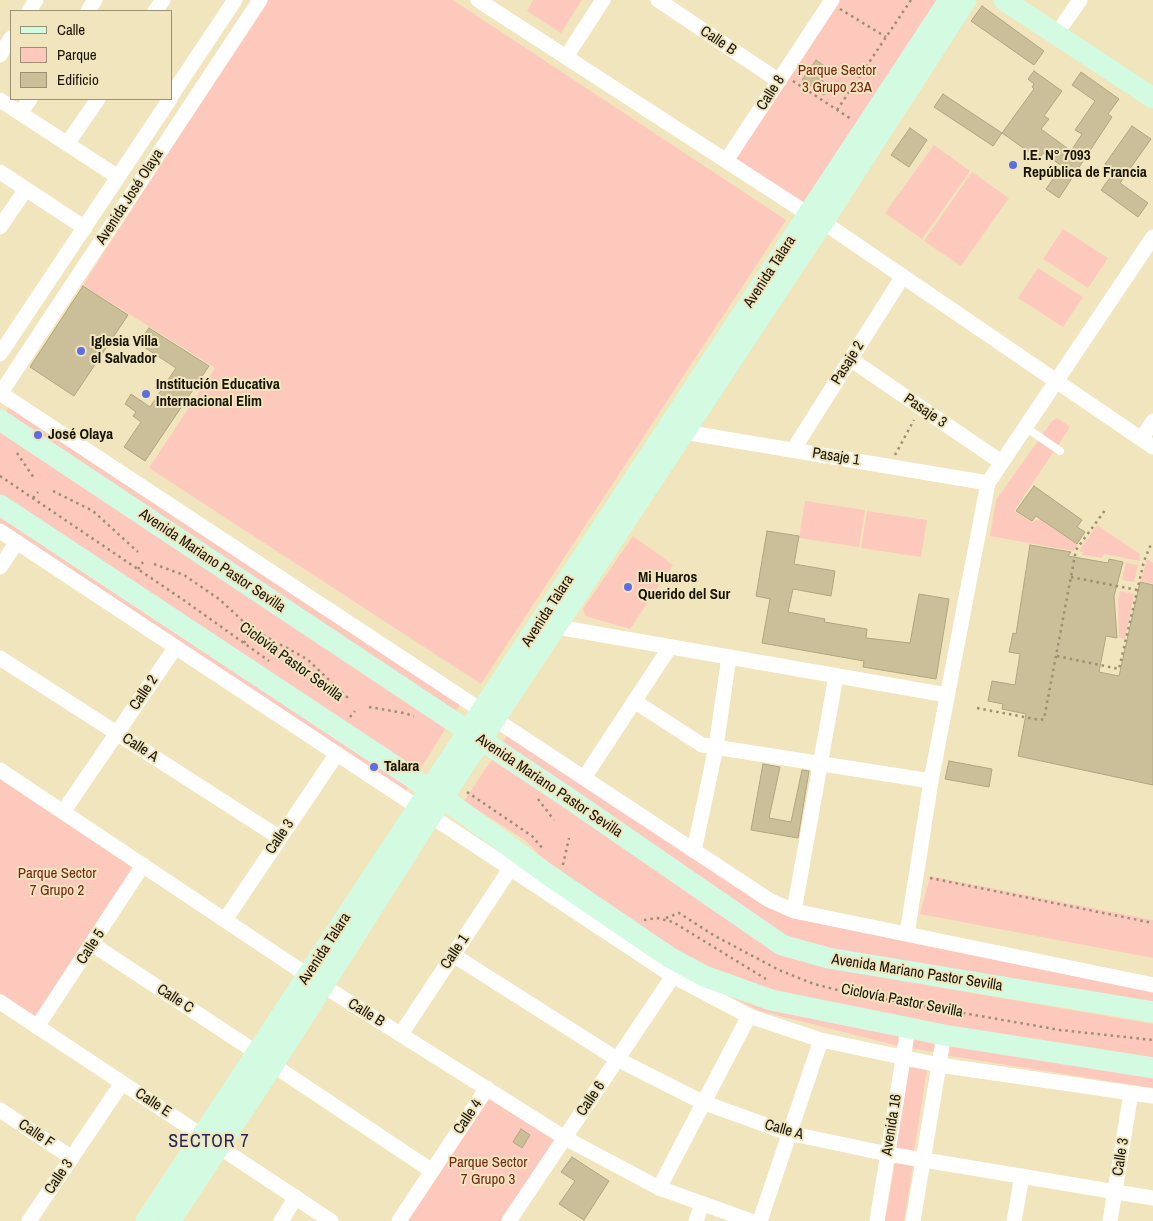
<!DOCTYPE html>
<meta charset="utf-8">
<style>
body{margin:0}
#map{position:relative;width:1153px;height:1221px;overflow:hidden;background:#f1e5bd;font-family:"Archivo Narrow",sans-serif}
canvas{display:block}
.legend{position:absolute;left:10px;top:10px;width:162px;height:90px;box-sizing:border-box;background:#f1e5bd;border:1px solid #9a9173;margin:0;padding:6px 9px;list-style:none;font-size:15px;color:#171305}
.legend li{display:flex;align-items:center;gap:10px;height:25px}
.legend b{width:25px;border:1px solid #9a9173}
</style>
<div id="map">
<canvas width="1153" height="1221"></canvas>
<ul class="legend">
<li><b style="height:6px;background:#d3fbe2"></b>Calle</li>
<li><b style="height:14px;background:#fdc9bc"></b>Parque</li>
<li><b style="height:14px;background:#cabf98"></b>Edificio</li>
</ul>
</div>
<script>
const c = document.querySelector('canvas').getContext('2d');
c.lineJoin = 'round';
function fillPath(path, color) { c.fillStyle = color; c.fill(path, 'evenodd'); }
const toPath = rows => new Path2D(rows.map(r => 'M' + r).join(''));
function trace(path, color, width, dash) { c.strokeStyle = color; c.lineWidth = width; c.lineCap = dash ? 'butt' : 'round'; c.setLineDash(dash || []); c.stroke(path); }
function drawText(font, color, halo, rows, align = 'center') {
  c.font = font + ' "Archivo Narrow",sans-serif'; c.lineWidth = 4; c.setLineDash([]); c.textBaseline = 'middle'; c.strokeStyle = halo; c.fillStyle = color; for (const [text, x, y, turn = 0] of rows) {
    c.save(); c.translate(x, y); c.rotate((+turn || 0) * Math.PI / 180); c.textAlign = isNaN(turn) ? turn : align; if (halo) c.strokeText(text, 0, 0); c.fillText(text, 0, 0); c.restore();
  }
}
const green = toPath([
 [267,0,453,0,786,220,481,684,149,468,215,368,83,285],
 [533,0,582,0,561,33,527,11],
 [840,0,940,0,805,205,735,159],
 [934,145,970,171,922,239,885,213],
 [972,172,1009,198,961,266,924,241],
 [1063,229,1108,258,1088,288,1043,259],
 [1038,268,1083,297,1063,327,1018,298],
 [10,405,461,703,454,715,3,417],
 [1057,418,1070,427,1014,511,1032,522,1040,519,1077,545,1074,551,990,536,996,500,1052,421],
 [0,431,446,728,419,771,0,496],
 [805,501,865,510,859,547,799,538],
 [867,511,927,520,921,557,861,548],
 [0,512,410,784,404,794,0,525],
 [1097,525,1140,554,1139,561,1104,554,1102,558,1082,555,1083,552,1079,552,1081,548],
 [633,536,673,565,630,629,585,616,583,609],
 [1147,559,1153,563,1153,584,1141,581],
 [1126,563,1138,565,1134,582,1122,580],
 [1120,591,1134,594,1125,639,1119,638,1118,600],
 [508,734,755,898,1153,992,1153,1009,894,965,786,936,501,745],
 [493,758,816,962,937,987,1153,1024,1153,1061,906,1019,739,982,687,957,555,872,526,841,464,801],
 [0,778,136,867,36,1017,0,993],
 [930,876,1153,920,1153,958,920,914],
 [680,972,903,1033,899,1046,760,1011],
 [913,1036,936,1040,934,1052,910,1048],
 [946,1041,1153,1074,1153,1088,944,1055],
 [909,1067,927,1070,914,1152,895,1149],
 [488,1098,558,1141,513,1221,404,1221],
 [895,1163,913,1166,904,1221,885,1221]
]);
const building = toPath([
 [982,6,1044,51,1034,65,971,21,982,6],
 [816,60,830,70,822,81,830,86,824,95,802,80,816,60],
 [1034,71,1062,91,1044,116,1049,119,1041,129,1071,151,1082,134,1075,130,1095,101,1072,85,1081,72,1119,99,1108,114,1112,117,1059,198,1046,189,1062,166,1043,153,1039,159,1002,133,1034,89,1032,87,1034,84,1028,79,1034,71],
 [943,94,1002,133,993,146,934,107,943,94],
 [1132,126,1151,139,1120,183,1148,203,1138,217,1101,190,1115,171,1105,164,1132,126],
 [910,128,927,140,909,167,891,155,910,128],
 [83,286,128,315,74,396,30,367,83,286],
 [149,328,209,366,145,461,124,447,141,422,133,416,136,412,125,404,131,394,150,407,176,368,138,343,149,328],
 [1034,486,1082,520,1077,527,1085,532,1077,544,1036,516,1032,521,1016,511,1034,486],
 [767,531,799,536,794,564,835,571,831,596,793,589,788,612,825,619,824,622,867,629,866,638,910,643,919,594,949,599,936,679,863,667,864,661,762,643,770,599,756,596,767,531],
 [1030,545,1071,552,1068,556,1108,563,1109,559,1123,562,1114,596,1117,638,1106,636,1099,672,1119,676,1140,582,1153,585,1153,785,1018,756,1026,714,1002,709,1003,704,988,701,992,681,1015,685,1020,654,1009,652,1013,633,1016,634,1030,545],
 [949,761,992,769,989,787,945,779,949,761],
 [763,764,780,767,769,818,791,822,802,770,809,771,798,838,751,830,763,764],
 [521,1129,530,1135,522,1148,513,1142,521,1129],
 [572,1157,609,1181,584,1220,559,1204,575,1181,561,1172,572,1157]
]);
const path = toPath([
 [840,9,886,37],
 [793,81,851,119],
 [837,110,911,0],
 [17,453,34,478],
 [895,455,914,420],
 [0,476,185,601,269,661],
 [53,491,93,511,138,552],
 [33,498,38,492],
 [154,564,184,575,219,599,244,622],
 [138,569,143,562],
 [1071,577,1137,590],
 [263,635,307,659,348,698],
 [244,643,248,636],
 [1057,656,1119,669,1144,561,1152,542],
 [369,707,404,713,414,716],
 [977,708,1040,720,1044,719,1076,550,1106,509],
 [350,717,355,711],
 [467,792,532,836,544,850],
 [538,799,554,820],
 [563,865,569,838],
 [930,878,1153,923],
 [666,918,679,913,715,936,779,970,814,984,849,993,1060,1030,1153,1040],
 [644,920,657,918,673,922,766,979]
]);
const lane = toPath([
 [1025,427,1060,451]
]);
const street = toPath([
 [478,0,808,214],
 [658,0,779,81],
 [29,11,36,0],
 [88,11,95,0],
 [155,11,163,0],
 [1064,23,1080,0],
 [0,55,11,38],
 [566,57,603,0],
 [171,96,235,0],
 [0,100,118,177],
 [20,113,30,99],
 [67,144,98,99],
 [726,161,832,0],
 [0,172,85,228],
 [823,222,1153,447],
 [0,227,26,189],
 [0,354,170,99],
 [850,359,1001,462],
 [0,393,769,900,794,911,1153,985],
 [0,394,260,0],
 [684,432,988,483],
 [1142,438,1153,421],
 [793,450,903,276],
 [0,531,673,976,749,1016,821,1040,939,1065,1153,1096],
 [0,567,17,542],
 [557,627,947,695],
 [0,658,280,838],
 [634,701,702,745,931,781],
 [0,770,322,985,565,1138,659,1188,751,1221],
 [584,778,670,647],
 [63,812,175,648],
 [694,851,716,747,729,657],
 [794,911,836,676],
 [225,920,336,755],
 [907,934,931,781,988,483,1153,237],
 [92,944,257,1053],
 [453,955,617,1059,702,1102,788,1133,888,1154,1153,1198],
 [0,1002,331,1221],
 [37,1027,143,865],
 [401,1034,510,869],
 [273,1065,432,1171],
 [0,1110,72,1158],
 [659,1188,749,1016],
 [29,1221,122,1083],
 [281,1221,296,1197],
 [399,1221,487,1088],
 [509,1221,673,976],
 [696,1221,702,1204],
 [760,1221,821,1040],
 [877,1221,908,1028],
 [913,1221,944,1035],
 [1014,1221,1022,1176],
 [1110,1221,1131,1093]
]);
const secondary = toPath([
 [1004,0,1153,98],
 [0,420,567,797,782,945,828,958,1153,1012],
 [0,505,443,798,547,874,669,957,704,976,771,1000,944,1035,1153,1068],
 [146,1221,949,0],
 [170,1221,273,1065,423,828,823,222,966,0]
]);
const markers = [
 [1013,165,5,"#5d6de4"],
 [81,351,5,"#5d6de4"],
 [146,394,5,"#5d6de4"],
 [38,435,5,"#5d6de4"],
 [628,587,5,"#5d6de4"],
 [374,767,5,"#5d6de4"]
];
const streetNames = [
 ["Calle B",718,41,34],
 ["Calle 8",771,93,-57],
 ["Avenida José Olaya",130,197,-57],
 ["Avenida Talara",770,272,-57],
 ["Pasaje 2",848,363,-58],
 ["Pasaje 3",925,411,34],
 ["Pasaje 1",836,457,9],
 ["Avenida Mariano Pastor Sevilla",212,561,34],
 ["Avenida Talara",548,611,-57],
 ["Ciclovía Pastor Sevilla",291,662,36],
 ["Calle 2",144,693,-56],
 ["Calle A",140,748,33],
 ["Avenida Mariano Pastor Sevilla",549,786,34],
 ["Calle 3",280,837,-56],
 ["Calle 5",91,947,-57],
 ["Avenida Talara",325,949,-57],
 ["Calle 1",455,952,-56],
 ["Avenida Mariano Pastor Sevilla",917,973,9],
 ["Calle C",175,999,33],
 ["Ciclovía Pastor Sevilla",902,1001,11],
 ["Calle B",366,1013,32],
 ["Calle 6",591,1099,-56],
 ["Calle E",153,1103,33],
 ["Calle 4",468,1117,-56],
 ["Avenida 16",892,1125,-81],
 ["Calle A",784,1130,16],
 ["Calle F",36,1134,34],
 ["Calle 3",1121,1157,-81],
 ["Calle 3",59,1177,-56]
];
const parkNames = [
 ["Parque Sector",837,71],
 ["3 Grupo 23A",837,88],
 ["Parque Sector",57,874],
 ["7 Grupo 2",57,891],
 ["Parque Sector",488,1163],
 ["7 Grupo 3",488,1180]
];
const poiNames = [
 ["I.E. N° 7093",1023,156],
 ["República de Francia",1023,173],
 ["Iglesia Villa",91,342],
 ["el Salvador",91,359],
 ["Institución Educativa",156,385],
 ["Internacional Elim",156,402],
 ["José Olaya",48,435],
 ["Mi Huaros",638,578],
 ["Querido del Sur",638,595],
 ["Talara",384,767]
];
const quarterNames = [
 ["SECTOR 7",209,1142]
];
fillPath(green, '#fdc9bc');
fillPath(building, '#cabf98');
trace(building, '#b1a57f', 1);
trace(path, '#999173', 2.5, [2.5, 4]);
trace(lane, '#fff', 8);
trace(street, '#fff', 15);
trace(secondary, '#d3fbe2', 21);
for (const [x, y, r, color] of markers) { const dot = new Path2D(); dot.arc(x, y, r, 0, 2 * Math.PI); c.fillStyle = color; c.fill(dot); trace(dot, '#f1e5bd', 2); }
drawText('15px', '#171305', '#f1e5bd', streetNames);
drawText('15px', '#772514', '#f1e5bd', parkNames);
drawText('bold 15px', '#171305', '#f1e5bd', poiNames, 'left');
c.letterSpacing = '1px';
drawText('18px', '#1c225a', '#f1e5bd', quarterNames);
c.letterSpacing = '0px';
</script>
